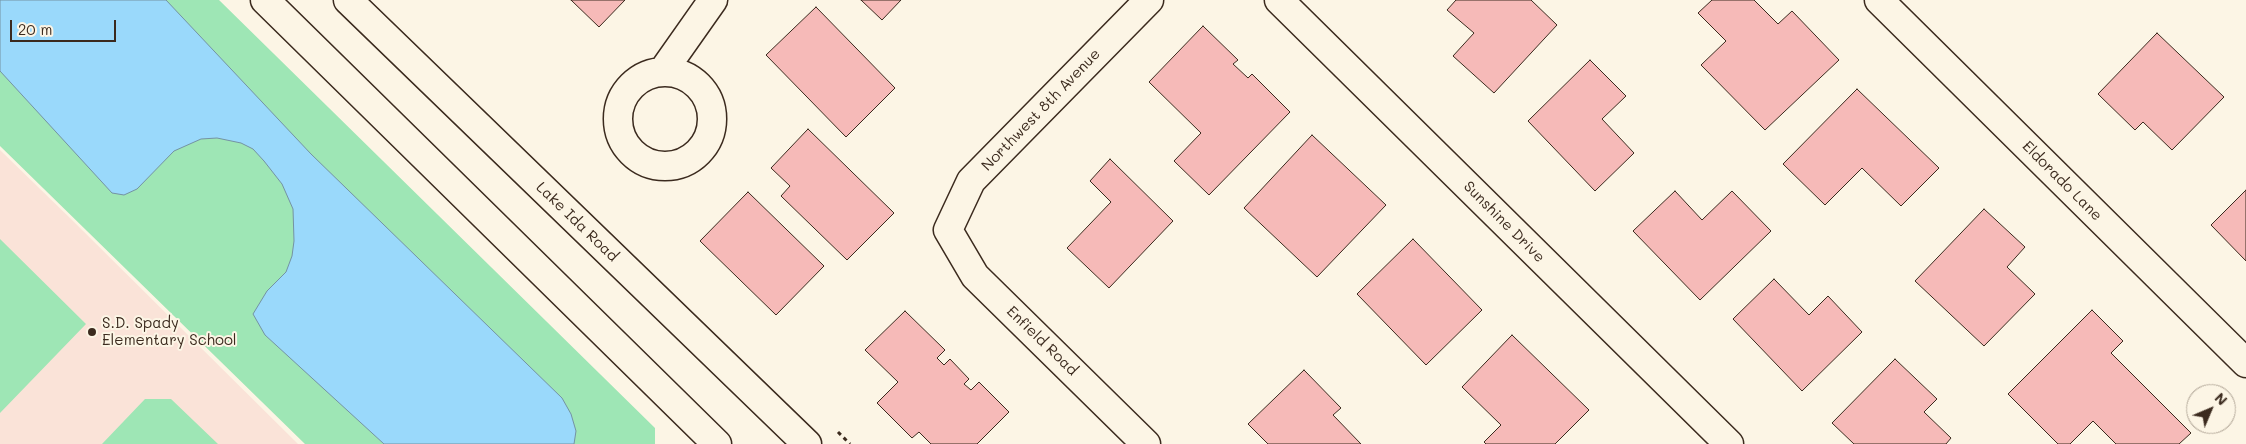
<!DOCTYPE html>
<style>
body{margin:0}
#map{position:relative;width:2246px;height:444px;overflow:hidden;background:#fcf5e5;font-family:Mali,sans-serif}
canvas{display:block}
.north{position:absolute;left:2186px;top:384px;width:50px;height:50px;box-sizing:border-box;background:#fcf5e5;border:1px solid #afa495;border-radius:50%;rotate:45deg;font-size:14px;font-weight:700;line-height:20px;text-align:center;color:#3b2a1e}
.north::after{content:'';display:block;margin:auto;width:18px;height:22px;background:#3b2a1e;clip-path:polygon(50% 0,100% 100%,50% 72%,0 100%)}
.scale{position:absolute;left:10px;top:20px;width:106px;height:22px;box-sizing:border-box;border:2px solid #3b2a1e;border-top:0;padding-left:6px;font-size:15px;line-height:18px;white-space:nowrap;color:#3b2a1e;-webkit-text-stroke:4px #fcf5e5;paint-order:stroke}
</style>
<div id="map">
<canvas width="2246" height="444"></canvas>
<div class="north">N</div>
<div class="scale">20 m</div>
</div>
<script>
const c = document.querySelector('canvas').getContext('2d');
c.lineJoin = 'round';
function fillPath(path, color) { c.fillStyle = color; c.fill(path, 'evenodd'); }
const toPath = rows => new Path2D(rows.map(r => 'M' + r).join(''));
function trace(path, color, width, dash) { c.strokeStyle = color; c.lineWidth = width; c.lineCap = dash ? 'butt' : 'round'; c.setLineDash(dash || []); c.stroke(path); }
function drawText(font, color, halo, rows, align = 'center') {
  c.font = font + ' Mali,sans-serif'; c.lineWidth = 4; c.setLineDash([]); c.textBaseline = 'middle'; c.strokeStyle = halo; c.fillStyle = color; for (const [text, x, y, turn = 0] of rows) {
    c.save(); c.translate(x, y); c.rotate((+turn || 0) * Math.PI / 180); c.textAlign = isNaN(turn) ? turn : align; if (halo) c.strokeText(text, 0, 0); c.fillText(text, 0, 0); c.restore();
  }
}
const built = toPath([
 [0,150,72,220,298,444,0,444]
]);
const green = toPath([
 [0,0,219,0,655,428,655,444,305,444,0,146],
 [0,239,86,324,0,413],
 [145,399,171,399,218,444,102,444]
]);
const water = toPath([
 [0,0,166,0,311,154,562,398,571,414,576,431,574,444,384,444,265,335,253,314,267,291,286,272,292,256,294,241,293,209,282,184,264,161,253,149,241,143,217,138,201,139,174,151,137,189,124,195,112,193,0,71,0,0]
]);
const building = toPath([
 [571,0,625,0,599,27,571,0],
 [861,0,901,0,882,20,861,0],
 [1456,0,1531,0,1557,25,1494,93,1453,56,1474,33,1447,10,1456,0],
 [1712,0,1754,0,1778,24,1792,11,1839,60,1765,130,1701,65,1726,41,1698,13,1712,0],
 [816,7,895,88,846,137,766,55,816,7],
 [1203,26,1238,60,1233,64,1248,78,1252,74,1290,112,1209,195,1174,161,1201,133,1149,82,1203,26],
 [2157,33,2224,97,2172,150,2143,122,2135,130,2098,94,2157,33],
 [1590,60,1626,96,1602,119,1634,153,1595,191,1528,121,1590,60],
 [1857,89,1939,168,1901,206,1862,168,1825,205,1783,164,1857,89],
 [808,129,894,213,847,260,781,196,790,186,771,168,808,129],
 [1312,135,1386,205,1317,277,1244,208,1312,135],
 [1110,159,1173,221,1109,288,1067,248,1111,202,1090,181,1110,159],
 [2246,190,2246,261,2211,225,2246,190],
 [1675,191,1702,220,1732,191,1771,231,1700,300,1633,231,1675,191],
 [748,192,824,266,776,315,700,241,748,192],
 [1984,209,2025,247,2007,267,2035,294,1984,346,1915,281,1984,209],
 [1413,239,1482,310,1426,365,1357,294,1413,239],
 [1774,279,1809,315,1828,296,1862,332,1802,391,1733,319,1774,279],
 [2092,310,2123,341,2111,353,2191,433,2179,444,2116,444,2093,421,2070,444,2058,444,2008,394,2092,310],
 [905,311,945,350,937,358,944,365,950,359,969,379,964,384,971,390,979,382,1009,412,977,444,931,444,919,432,912,438,877,403,898,382,865,350,905,311],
 [1512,335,1589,410,1555,444,1486,444,1484,442,1501,425,1462,387,1512,335],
 [1895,359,1937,399,1924,412,1951,438,1946,444,1854,444,1832,423,1895,359],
 [1304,370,1341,408,1333,415,1361,444,1268,444,1248,424,1304,370]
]);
const path = toPath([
 [838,432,850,444]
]);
const minor = toPath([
 [1279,0,1729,444],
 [1879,0,2246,363],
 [663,71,713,0],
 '618 119a47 47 0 1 1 94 0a47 47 0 1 1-94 0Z',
 [1146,444,975,276,948,230,971,181,1149,0]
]);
const tertiary = toPath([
 [265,0,717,444],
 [348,0,807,444]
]);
const markers = [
 [92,332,5,"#3b2a1e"]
];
const streetNames = [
 ["Northwest 8th Avenue",1041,110,-46],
 ["Eldorado Lane",2062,181,45],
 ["Lake Ida Road",577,222,44],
 ["Sunshine Drive",1504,222,45],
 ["Enfield Road",1042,341,44]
];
const poiNames = [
 ["S.D. Spady",102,323],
 ["Elementary School",102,340]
];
fillPath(built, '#fae3d8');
fillPath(green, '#9ee6b5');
fillPath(water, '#9ad9fb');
trace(water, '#7493a3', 1);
fillPath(building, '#f6bab8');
trace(building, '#3b2a1e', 1);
trace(minor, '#3b2a1e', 31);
trace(tertiary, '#3b2a1e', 31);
trace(path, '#3b2a1e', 3, [4, 4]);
trace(minor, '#fcf5e5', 28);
trace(tertiary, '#fcf5e5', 28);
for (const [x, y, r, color] of markers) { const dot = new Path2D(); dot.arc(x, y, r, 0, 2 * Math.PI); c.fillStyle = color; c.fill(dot); trace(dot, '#fcf5e5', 2); }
drawText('15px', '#3b2a1e', '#fcf5e5', streetNames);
drawText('15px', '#3b2a1e', '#fcf5e5', poiNames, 'left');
</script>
